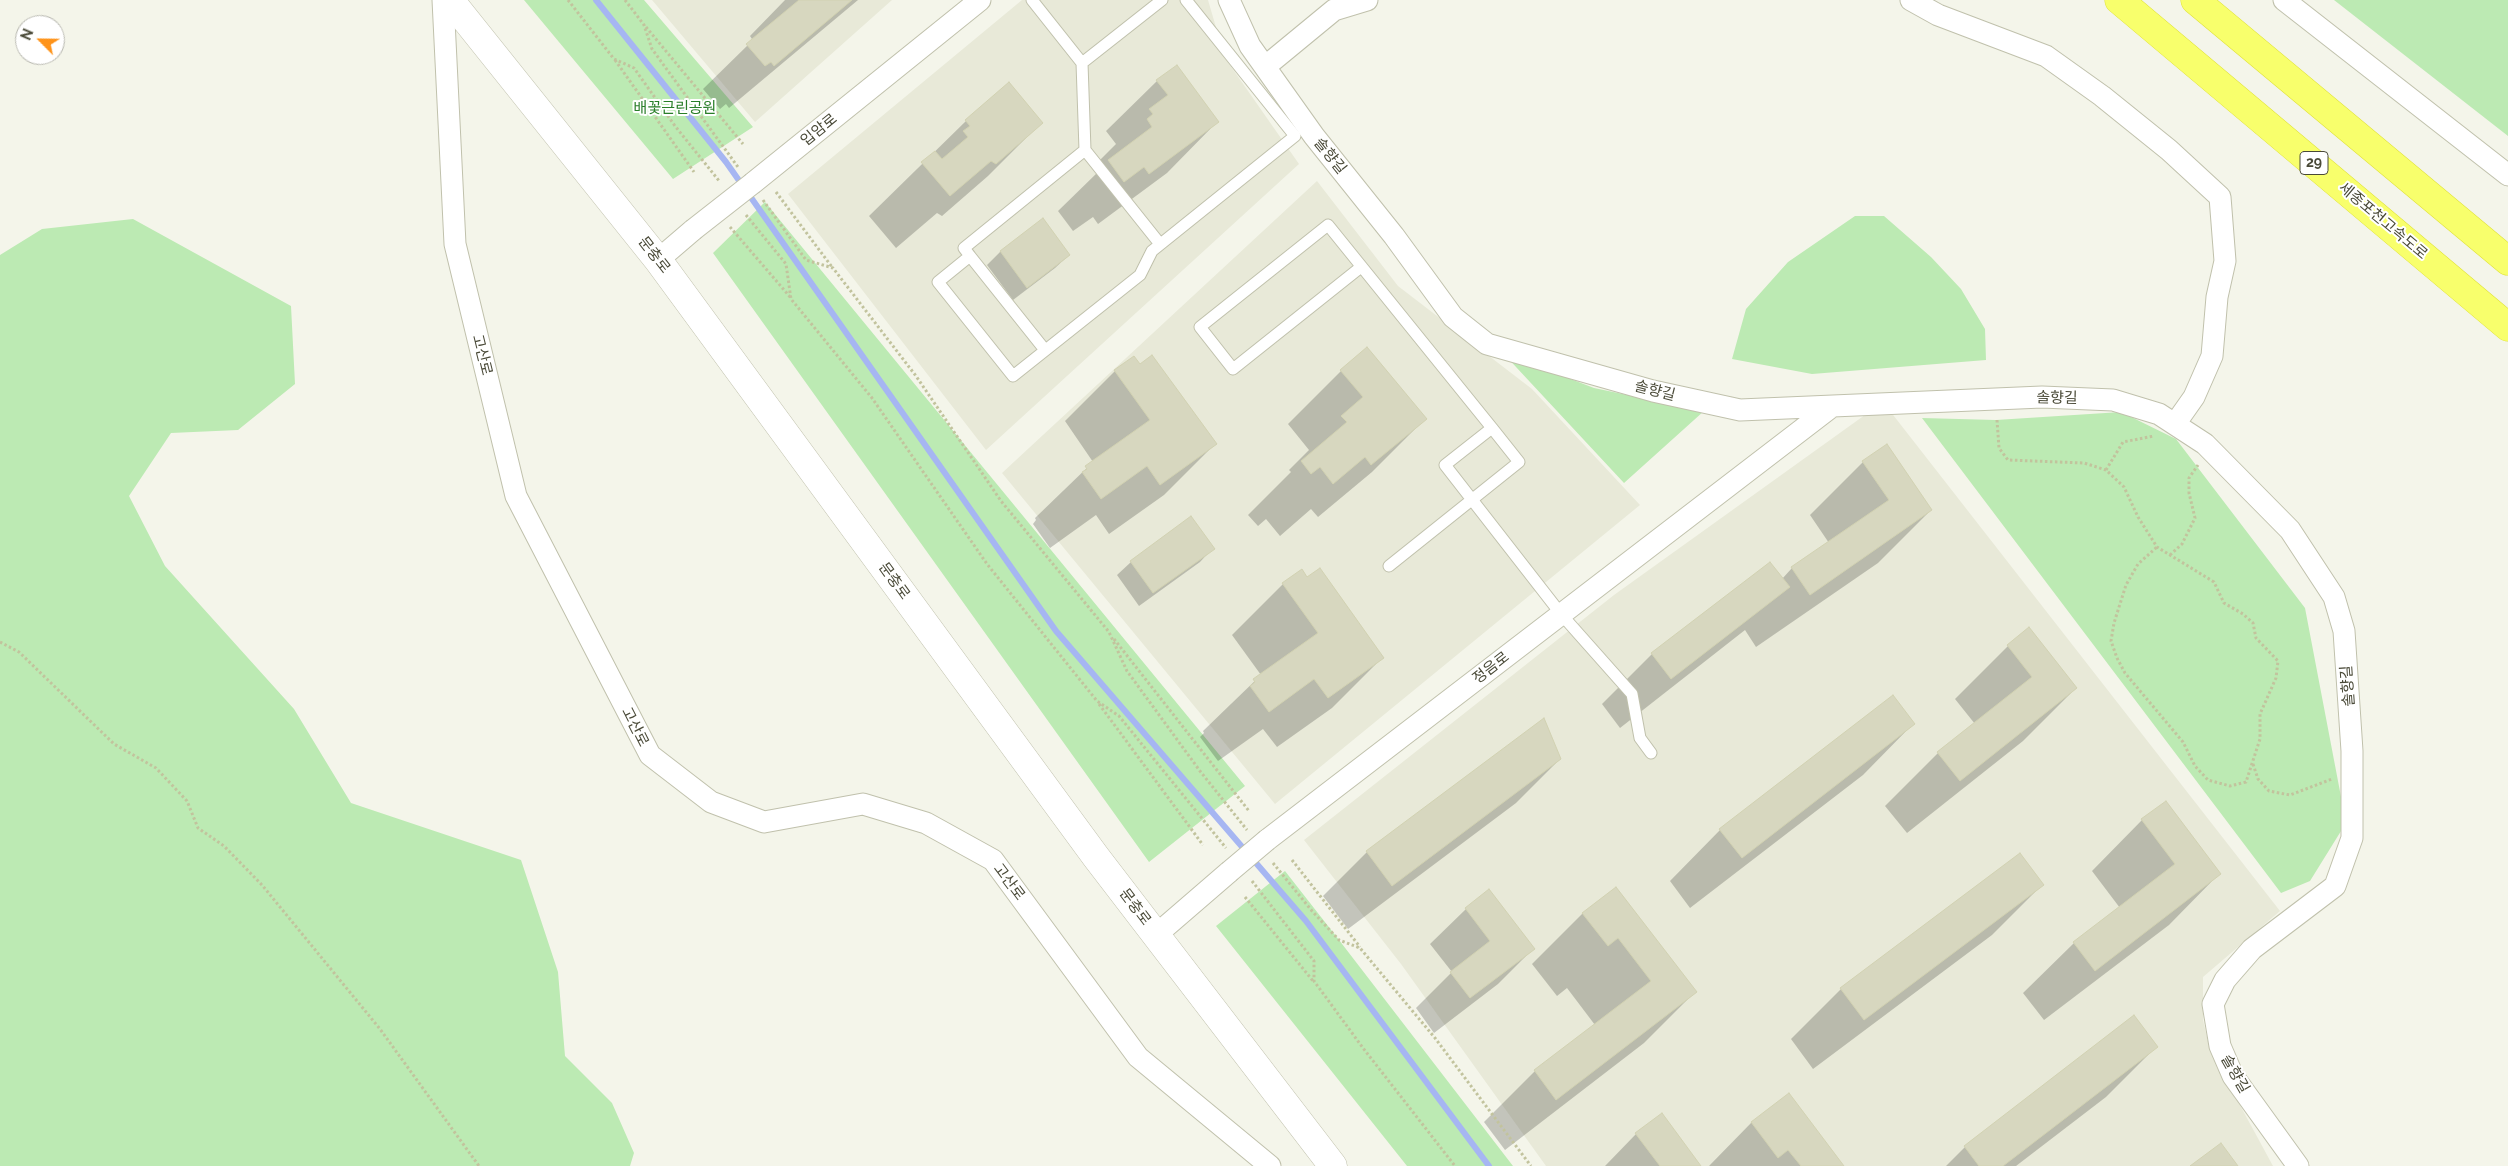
<!DOCTYPE html>
<meta charset="utf-8">
<style>
body{margin:0}
#map{position:relative;width:2508px;height:1166px;overflow:hidden;background:#f4f5ea;font-family:Raleway,sans-serif}
canvas{display:block}
.north{position:absolute;left:15px;top:15px;width:50px;height:50px;box-sizing:border-box;background:#fff;border:1px solid #b7b7af;border-radius:50%;rotate:293deg;font-size:14px;font-weight:700;line-height:20px;text-align:center;color:#4a4a38}
.north::after{content:'';display:block;margin:auto;width:18px;height:22px;background:#fe9319;clip-path:polygon(50% 0,100% 100%,50% 72%,0 100%)}
</style>
<div id="map">
<canvas width="2508" height="1166"></canvas>
<div class="north">N</div>
</div>
<script>
const c = document.querySelector('canvas').getContext('2d');
c.lineJoin = 'round';
function fillPath(path, color) { c.fillStyle = color; c.fill(path, 'evenodd'); }
const toPath = rows => new Path2D(rows.map(r => 'M' + r).join(''));
function trace(path, color, width, dash) { c.strokeStyle = color; c.lineWidth = width; c.lineCap = dash ? 'butt' : 'round'; c.setLineDash(dash || []); c.stroke(path); }
function drawText(font, color, halo, rows, align = 'center') {
  c.font = font + ' Raleway,"Noto Sans KR",sans-serif'; c.lineWidth = 4; c.setLineDash([]); c.textBaseline = 'middle'; c.strokeStyle = halo; c.fillStyle = color; for (const [text, x, y, turn = 0] of rows) {
    c.save(); c.translate(x, y); c.rotate((+turn || 0) * Math.PI / 180); c.textAlign = isNaN(turn) ? turn : align; if (halo) c.strokeText(text, 0, 0); c.fillText(text, 0, 0); c.restore();
  }
}
const residential = toPath([
 [652,0,892,0,755,122],
 [1022,0,1208,0,1225,58,1299,164,986,450,788,194],
 [1317,181,1398,286,1532,389,1640,505,1275,804,1002,473],
 [1883,402,2280,911,2203,977,2203,1020,2210,1050,2273,1166,1546,1166,1401,964,1304,840,1614,595]
]);
const green = toPath([
 [524,0,644,0,753,127,673,179],
 [2335,0,2508,0,2508,136,2334,0],
 [765,202,1245,786,1149,862,713,253],
 [1855,216,1884,216,1931,257,1961,289,1985,329,1986,360,1812,374,1732,359,1746,309,1788,262],
 [133,219,291,306,295,384,238,430,171,433,129,496,165,566,294,709,351,803,521,860,558,972,565,1056,612,1103,634,1153,630,1166,0,1166,0,255,42,229],
 [1503,353,1594,388,1704,411,1624,483],
 [2121,412,2176,439,2305,608,2346,823,2310,881,2281,893,1922,418,1996,420],
 [1285,871,1339,940,1513,1166,1407,1166,1216,926]
]);
const shadow = toPath([
 [785,0,858,0,729,108,726,104,720,109,703,89,749,44,752,39,750,36],
 [1157,81,1217,122,1167,173,1098,224,1093,217,1073,231,1058,211,1098,172,1099,161,1116,144,1106,131],
 [966,121,1041,123,988,176,942,216,937,213,896,248,869,216],
 [1043,220,1069,255,1055,268,1013,300,987,265,1000,252],
 [1367,349,1425,419,1372,472,1318,517,1311,509,1280,536,1266,519,1258,526,1248,515,1291,472,1289,470,1309,450,1288,424,1341,371],
 [1139,366,1215,444,1164,495,1109,534,1096,515,1050,548,1033,524,1036,520,1035,518,1093,462,1065,421,1115,371],
 [1863,462,1931,510,1878,563,1756,647,1745,630,1620,728,1602,704,1652,654,1782,579,1792,568,1829,543,1810,515],
 [1213,548,1200,562,1139,606,1117,575,1131,562],
 [1307,579,1383,657,1332,708,1277,747,1263,729,1218,761,1200,737,1204,733,1203,731,1261,675,1232,635,1283,584],
 [2029,629,2076,688,2023,741,1907,833,1885,806,1938,753,1975,724,1955,699,2008,646],
 [1893,697,1913,724,1863,775,1690,908,1670,881,1720,830],
 [1560,759,1516,803,1348,929,1323,896,1367,852],
 [2142,820,2219,874,2169,925,2044,1020,2023,993,2074,943,2120,908,2092,871],
 [2042,885,1992,935,1813,1069,1791,1039,1841,989],
 [1616,888,1695,992,1644,1043,1505,1150,1484,1122,1535,1071,1595,1025,1567,988,1557,996,1532,964,1583,913],
 [1466,909,1533,949,1498,984,1434,1033,1416,1008,1452,972,1430,944],
 [2133,1017,2156,1047,2106,1097,2016,1166,1946,1166,1965,1147],
 [1789,1095,1843,1166,1709,1166,1751,1123],
 [1636,1134,1700,1166,1605,1166]
]);
const stream = toPath([
 [596,0,726,162,1056,631,1306,921,1489,1166]
]);
const building = toPath([
 [799,0,852,0,774,66,771,62,765,66,746,44,799,0],
 [1177,65,1219,122,1149,174,1144,167,1124,182,1108,160,1152,127,1147,119,1153,114,1149,109,1168,95,1156,80,1177,65],
 [1009,82,1043,123,996,164,991,161,950,196,921,162,935,151,942,159,968,137,963,131,970,126,965,120,1009,82],
 [1043,218,1070,255,1027,288,1000,251,1043,218],
 [1367,347,1427,419,1371,465,1365,457,1333,484,1320,467,1311,474,1301,461,1347,422,1341,416,1363,397,1340,370,1367,347],
 [1152,355,1217,444,1160,485,1147,466,1101,499,1082,472,1087,469,1085,466,1150,420,1114,370,1134,356,1140,364,1152,355],
 [1887,444,1932,510,1810,595,1791,567,1889,500,1862,461,1887,444],
 [1191,516,1215,549,1153,593,1130,561,1191,516],
 [1770,562,1790,587,1671,679,1651,653,1770,562],
 [1320,568,1384,658,1328,698,1314,679,1269,712,1250,686,1255,682,1253,679,1318,633,1282,583,1302,569,1307,577,1320,568],
 [2029,627,2077,688,1960,781,1937,752,2032,677,2007,645,2029,627],
 [1893,695,1915,724,1742,858,1719,829,1893,695],
 [1544,718,1561,759,1392,886,1366,851,1544,718],
 [2166,801,2221,874,2095,971,2073,942,2175,864,2141,819,2166,801],
 [2020,853,2044,885,1864,1020,1840,988,2020,853],
 [1616,887,1697,992,1556,1100,1534,1070,1651,981,1618,938,1608,946,1582,913,1616,887],
 [1489,889,1535,949,1470,998,1450,972,1490,941,1465,908,1489,889],
 [2134,1015,2158,1047,2003,1166,1979,1166,1964,1146,2134,1015],
 [1789,1093,1844,1166,1801,1166,1788,1150,1778,1158,1751,1122,1789,1093],
 [1662,1113,1701,1166,1660,1166,1635,1133,1662,1113],
 [2221,1143,2238,1166,2190,1166,2221,1143]
]);
const path = toPath([
 [568,0,614,59,634,68,675,126,720,182],
 [625,0,644,25,652,49,738,167],
 [646,27,743,144],
 [615,60,694,172],
 [776,192,832,267],
 [763,200,806,260,833,268,916,376,1001,501,1109,632,1127,671,1200,771,1247,830],
 [746,215,786,264,791,299,872,398,987,564,1097,701,1119,716,1226,848],
 [730,227,791,298],
 [1997,420,1999,448,2008,460,2084,463,2106,470,2124,487,2138,517,2157,547,2214,582,2224,603,2243,614,2253,623,2256,638,2278,661,2276,678,2260,714,2260,739,2246,782,2230,786,2208,780,2195,766,2183,742,2125,673,2117,658,2111,641,2114,623,2126,585,2138,564,2157,547],
 [2106,470,2123,442,2154,436],
 [2170,555,2182,544,2195,518,2189,493,2189,478,2198,465],
 [1114,639,1249,811],
 [0,642,19,652,114,744,156,768,187,801,198,828,224,846,262,885,380,1029,479,1166],
 [1099,704,1203,845],
 [2253,764,2258,779,2269,791,2290,795,2332,779],
 [1292,860,1360,947],
 [1273,863,1312,911,1339,940,1360,948,1435,1038,1531,1166],
 [1252,881,1314,961,1314,981,1363,1048,1455,1166],
 [1245,897,1313,981]
]);
const service = toPath([
 [1032,0,1082,63,1162,0],
 [1082,63,1085,150,1160,244],
 [970,256,964,248,1085,150],
 [1361,267,1233,369,1200,327,1328,225,1492,428,1445,465,1561,614,1632,694,1640,738,1651,753],
 [1045,350,970,256,938,282,1013,376,1140,275,1152,251,1295,136,1186,0],
 [1389,566,1519,462,1492,428]
]);
const minor = toPath([
 [443,0,455,244,516,496,650,755,711,802,764,822,863,804,926,823,993,860,1138,1057,1270,1166],
 [1229,0,1250,46,1314,136,1394,236,1453,317,1487,344,1653,391,1740,410,2042,397,2113,400,2159,414,2205,444,2290,530,2334,597,2344,631,2352,751,2352,838,2335,886,2252,949,2225,980,2213,1004,2220,1046,2233,1076,2298,1166],
 [1911,0,1938,15,2046,56,2102,96,2169,150,2220,197,2225,261,2217,297,2212,356,2194,397,2175,424],
 [2284,0,2508,175],
 [1266,66,1334,10,1367,0],
 [753,183,980,0],
 [658,260,693,230],
 [1267,840,1830,408],
 [1156,935,1229,872]
]);
const tertiary = toPath([
 [450,0,658,260,1096,857,1333,1166]
]);
const motorway = toPath([
 [2119,0,2508,327],
 [2195,0,2508,261]
]);
const minorBridge = toPath([
 [693,230,753,183],
 [1229,872,1267,840]
]);
const shields = [
 [2314,163,28]
];
const shieldNames = [
 ["29",2314,163]
];
const parkNames = [
 ["배꽃근린공원",675,108]
];
const streetNames = [
 ["입암로",819,130,-39],
 ["솔향길",1330,156,51],
 ["세종포천고속도로",2383,221,40],
 ["문충로",654,255,52],
 ["고산로",482,355,76],
 ["솔향길",1655,391,14],
 ["솔향길",2057,398,1],
 ["문충로",894,581,54],
 ["정음로",1491,668,-38],
 ["솔향길",2348,686,-94],
 ["고산로",635,727,63],
 ["고산로",1009,882,53],
 ["문충로",1135,907,53],
 ["솔향길",2235,1074,60]
];
fillPath(residential, '#e8e9d8');
fillPath(green, '#bceab3');
fillPath(shadow, '#0003');
trace(stream, '#a6b6f2', 6);
fillPath(building, '#d7d7bf');
trace(building, '#d2d2b2', 1);
trace(service, '#c0c1ac', 13);
trace(minor, '#c0c1ac', 23);
trace(tertiary, '#c0c1ac', 29);
trace(motorway, '#dfe139', 29);
trace(path, '#c2c39d', 3, [2.5, 2.5]);
trace(service, '#fff', 11);
trace(minor, '#fff', 21);
trace(tertiary, '#fff', 28);
trace(motorway, '#f8ff6c', 28);
trace(minorBridge, '#c0c1ac', 23, []);
trace(minorBridge, '#fff', 21);
for (const [x, y, w] of shields) { const box = new Path2D(); box.roundRect(x - w / 2, y - 11.5, w, 23, 4); c.fillStyle = '#fff'; c.fill(box); trace(box, '#4a4a38', 1); }
drawText('bold 14px', '#4a4a38', null, shieldNames);
drawText('15px', '#297e29', '#fff', parkNames);
drawText('15px', '#4a4a38', '#fff', streetNames);
</script>
